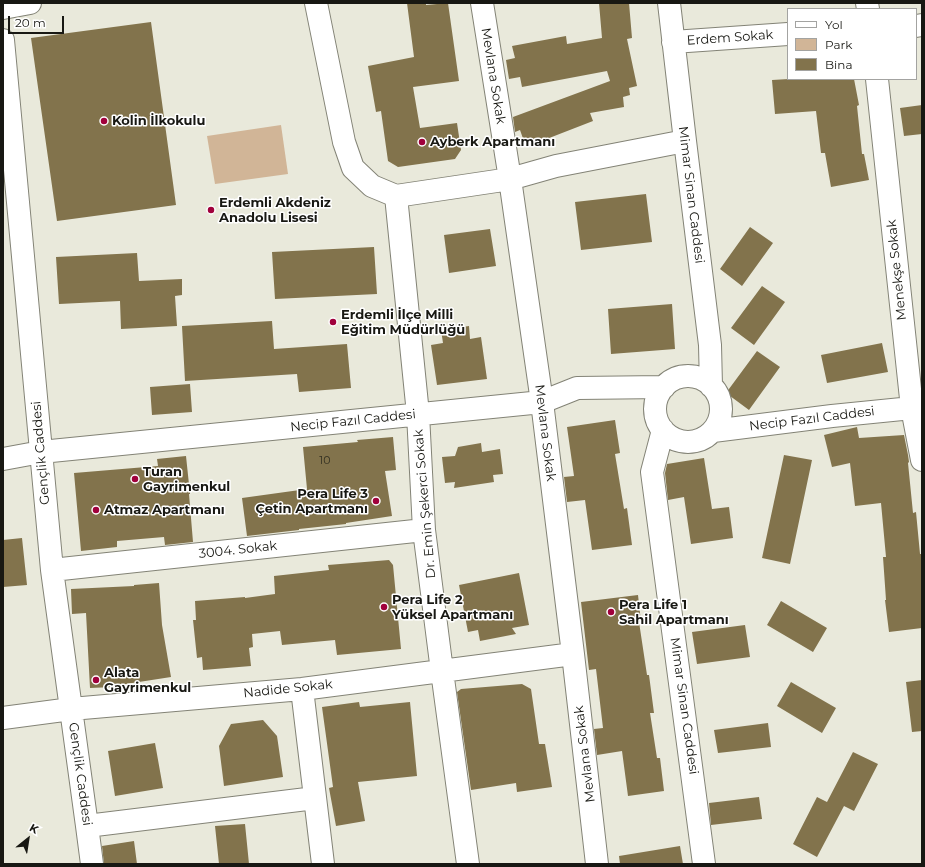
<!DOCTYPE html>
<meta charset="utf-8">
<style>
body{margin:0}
#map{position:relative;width:925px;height:867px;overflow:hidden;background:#e9e9db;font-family:Montserrat,sans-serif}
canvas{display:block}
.frame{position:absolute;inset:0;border:4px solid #181813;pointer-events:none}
.legend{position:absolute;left:787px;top:8px;width:130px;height:72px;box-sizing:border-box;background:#fff;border:1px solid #a3a3a1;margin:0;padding:5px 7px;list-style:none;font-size:12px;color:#181813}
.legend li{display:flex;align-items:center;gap:8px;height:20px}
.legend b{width:20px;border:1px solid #a3a3a1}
.north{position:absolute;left:8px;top:819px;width:40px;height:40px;-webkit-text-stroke:3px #fff;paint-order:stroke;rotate:30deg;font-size:11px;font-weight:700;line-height:16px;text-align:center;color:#181813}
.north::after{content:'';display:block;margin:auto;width:14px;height:18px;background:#181813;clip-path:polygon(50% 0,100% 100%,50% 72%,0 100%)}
.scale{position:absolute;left:8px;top:16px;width:56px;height:18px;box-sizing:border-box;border:2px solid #181813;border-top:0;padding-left:5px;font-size:12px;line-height:14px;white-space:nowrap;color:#181813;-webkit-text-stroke:3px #fff;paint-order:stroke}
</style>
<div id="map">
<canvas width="925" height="867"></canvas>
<div class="frame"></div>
<ul class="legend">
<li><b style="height:5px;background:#fff"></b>Yol</li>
<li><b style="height:11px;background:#d1b597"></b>Park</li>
<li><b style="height:11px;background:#82734c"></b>Bina</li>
</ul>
<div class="north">K</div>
<div class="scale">20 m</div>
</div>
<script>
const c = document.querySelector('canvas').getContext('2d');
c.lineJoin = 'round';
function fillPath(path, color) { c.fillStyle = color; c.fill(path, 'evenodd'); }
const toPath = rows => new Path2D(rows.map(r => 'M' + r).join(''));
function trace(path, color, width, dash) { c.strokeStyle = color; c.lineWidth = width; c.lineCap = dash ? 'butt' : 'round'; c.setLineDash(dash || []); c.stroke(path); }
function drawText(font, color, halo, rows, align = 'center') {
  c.font = font + ' Montserrat,sans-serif'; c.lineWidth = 3; c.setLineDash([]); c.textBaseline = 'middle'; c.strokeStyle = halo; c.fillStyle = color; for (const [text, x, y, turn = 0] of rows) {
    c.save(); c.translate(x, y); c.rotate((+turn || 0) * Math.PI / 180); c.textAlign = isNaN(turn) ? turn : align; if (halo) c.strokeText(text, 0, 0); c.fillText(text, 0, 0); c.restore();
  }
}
const green = toPath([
 [281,125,288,174,215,184,207,136]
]);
const building = toPath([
 [407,3,426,3,426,5,448,3,459,81,413,87,420,128,457,123,461,150,455,159,398,167,388,161,381,111,376,112,368,66,414,57],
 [599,3,629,3,632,38,627,39,637,86,629,88,630,95,623,97,624,107,590,113,593,121,526,147,520,130,515,132,513,117,610,81,607,71,522,87,520,77,509,79,506,60,515,58,512,46,566,36,567,44,602,38],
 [151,22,176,205,57,221,31,38],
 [789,79,854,79,859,105,857,106,862,154,864,154,869,180,831,187,825,153,821,153,816,111,775,114,772,80],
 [922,105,922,134,904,136,900,108],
 [646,194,652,242,581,250,575,202],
 [750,227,773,243,742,286,720,269],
 [490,229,496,266,449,273,444,235],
 [374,247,377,294,275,299,272,252],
 [137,253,139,281,182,279,182,295,175,296,177,326,121,329,120,301,59,304,56,257],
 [762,286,785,302,754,345,731,328],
 [672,304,675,349,611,354,608,309],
 [272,321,274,349,347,344,351,388,299,392,297,374,185,381,182,326],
 [469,326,470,339,481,337,487,379,437,385,431,345,443,343,441,330],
 [882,343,888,372,827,383,821,355],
 [757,351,780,367,749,410,726,393],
 [190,384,192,412,152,415,150,387],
 [615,420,620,453,615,454,624,509,627,508,632,545,592,550,585,500,567,502,564,477,574,476,567,427],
 [857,427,859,438,904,435,908,455,909,462,908,463,913,513,916,512,920,554,921,554,922,569,922,628,889,632,885,600,886,600,883,557,886,557,881,503,855,506,850,463,832,467,824,435],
 [393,437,396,470,385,471,392,516,346,523,346,524,299,529,299,530,247,536,242,498,307,489,303,447,358,442,357,440],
 [481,443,482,452,500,449,503,474,493,475,494,482,454,488,455,482,445,483,442,457,455,456,458,447],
 [784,455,812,460,790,564,762,558],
 [186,456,190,494,189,494,193,542,165,545,164,537,117,541,117,547,81,551,74,473,158,466,157,459],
 [704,458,712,509,729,507,733,538,691,544,684,497,668,500,665,473,667,464],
 [22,538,27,585,3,587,3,540],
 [389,560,393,565,401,649,337,655,335,640,282,645,280,631,252,634,253,647,249,648,251,666,203,670,202,657,197,658,193,620,196,620,195,601,245,597,245,598,275,594,274,576,329,570,328,565],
 [519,573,529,625,512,628,516,634,480,641,478,630,468,632,459,585],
 [159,583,162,625,171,677,113,686,113,687,90,688,86,613,72,614,71,589,134,586,134,585],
 [638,595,641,622,639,622,647,675,649,675,654,713,650,713,657,758,660,758,664,791,628,796,622,751,597,755,594,729,603,728,596,669,589,670,581,602],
 [781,601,827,628,813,652,767,625],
 [745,625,750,657,697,664,692,632],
 [922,680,922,731,912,732,906,682],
 [791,682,836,708,822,733,777,706],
 [522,684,531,689,539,744,545,744,552,787,517,792,516,783,471,790,457,692,461,689],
 [359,702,360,707,410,702,417,776,358,782,365,821,336,826,329,788,333,787,322,707],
 [263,720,277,736,283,777,224,786,219,746,231,724],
 [768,723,771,747,718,753,714,730],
 [155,743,163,788,115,796,108,751],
 [853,752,878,764,854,811,844,806,817,857,793,844,817,797,827,802],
 [759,797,762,819,711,825,709,803],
 [245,824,249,864,219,864,215,826],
 [134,841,137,864,104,864,102,846],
 [680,846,683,864,620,864,619,856]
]);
const minor = toPath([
 [316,3,344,142,353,168,372,186,396,196,418,414,424,530,442,671,468,864],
 [482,3,510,179,542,402,573,654,597,864],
 [669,3,685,141,710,345,711,386],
 [867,3,868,9],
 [3,8,30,3],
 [916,26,922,25],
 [3,40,52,570,87,826,92,864],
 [673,42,788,34],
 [877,79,912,408,922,460],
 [396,196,510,179,556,166,685,141],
 '655 409a33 33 0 1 1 66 0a33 33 0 1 1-66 0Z',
 [663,430,652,472,704,864],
 [713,431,832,416,912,408],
 [3,459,41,452,542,402,577,388,664,387],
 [52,570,424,530],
 [302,689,323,864],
 [3,718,71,709,302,689,573,654],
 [87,826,315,798]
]);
const markers = [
 [104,121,4,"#a0003b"],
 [422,142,4,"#a0003b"],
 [211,210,4,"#a0003b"],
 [333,322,4,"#a0003b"],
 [135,479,4,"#a0003b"],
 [376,501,4,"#a0003b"],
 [96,510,4,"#a0003b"],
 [384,607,4,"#a0003b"],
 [611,612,4,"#a0003b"],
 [96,680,4,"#a0003b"]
];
const numberNames = [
 ["10",325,461]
];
const streetNames = [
 ["Erdem Sokak",730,38,-4],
 ["Mevlana Sokak",493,76,81],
 ["Mimar Sinan Caddesi",691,195,83],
 ["Menekşe Sokak",897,270,-96],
 ["Necip Fazıl Caddesi",812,419,-7],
 ["Necip Fazıl Caddesi",353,421,-6],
 ["Mevlana Sokak",545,433,83],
 ["Gençlik Caddesi",41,453,-95],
 ["Dr. Emin Şekerci Sokak",425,504,-95],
 ["3004. Sokak",238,550,-6],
 ["Nadide Sokak",288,689,-6],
 ["Mimar Sinan Caddesi",684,706,82],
 ["Mevlana Sokak",585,754,-97],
 ["Gençlik Caddesi",80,774,82]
];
const poiNames = [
 ["Kolin İlkokulu",112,121],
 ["Ayberk Apartmanı",430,142],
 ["Erdemli Akdeniz",219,203],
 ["Anadolu Lisesi",219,218],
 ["Erdemli İlçe Milli",341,315],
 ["Eğitim Müdürlüğü",341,330],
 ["Turan",143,472],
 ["Gayrimenkul",143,487],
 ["Pera Life 3",368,494,"right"],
 ["Çetin Apartmanı",368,509,"right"],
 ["Atmaz Apartmanı",104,510],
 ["Pera Life 2",392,600],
 ["Yüksel Apartmanı",392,615],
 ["Pera Life 1",619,605],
 ["Sahil Apartmanı",619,620],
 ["Alata",104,673],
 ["Gayrimenkul",104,688]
];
fillPath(green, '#d1b597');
fillPath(building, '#82734c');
trace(minor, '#838376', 24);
trace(minor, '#fff', 22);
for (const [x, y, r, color] of markers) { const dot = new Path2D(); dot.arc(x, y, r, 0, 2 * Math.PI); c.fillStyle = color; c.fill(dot); trace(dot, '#fff', 1.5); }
drawText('11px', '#322f21', null, numberNames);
drawText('13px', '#181813', '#fff', streetNames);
drawText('bold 13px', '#181813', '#fff', poiNames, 'left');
</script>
